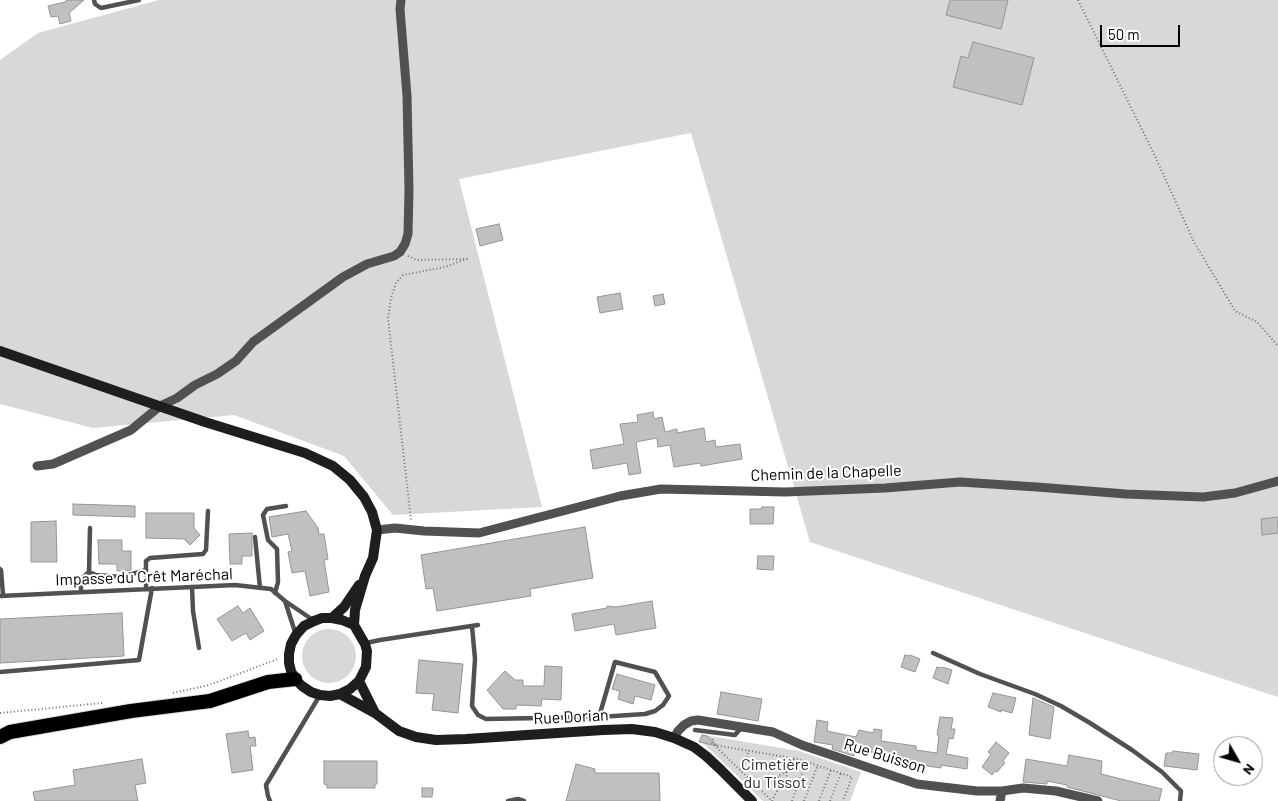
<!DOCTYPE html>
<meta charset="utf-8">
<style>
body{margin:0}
#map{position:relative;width:1278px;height:801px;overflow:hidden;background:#fff;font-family:Barlow,sans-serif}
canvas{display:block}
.north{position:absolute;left:1213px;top:736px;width:50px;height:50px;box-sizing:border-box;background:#fff;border:1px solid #999;border-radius:50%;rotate:128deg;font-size:14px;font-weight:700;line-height:20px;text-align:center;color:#000}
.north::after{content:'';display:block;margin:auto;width:18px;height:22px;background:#000;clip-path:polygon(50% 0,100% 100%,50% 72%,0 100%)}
.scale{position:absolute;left:1100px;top:25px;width:80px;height:22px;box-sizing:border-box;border:2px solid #000;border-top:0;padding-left:6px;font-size:15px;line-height:18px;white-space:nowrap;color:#000;-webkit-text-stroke:4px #fff;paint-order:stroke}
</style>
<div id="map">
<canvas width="1278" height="801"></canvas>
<div class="north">N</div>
<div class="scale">50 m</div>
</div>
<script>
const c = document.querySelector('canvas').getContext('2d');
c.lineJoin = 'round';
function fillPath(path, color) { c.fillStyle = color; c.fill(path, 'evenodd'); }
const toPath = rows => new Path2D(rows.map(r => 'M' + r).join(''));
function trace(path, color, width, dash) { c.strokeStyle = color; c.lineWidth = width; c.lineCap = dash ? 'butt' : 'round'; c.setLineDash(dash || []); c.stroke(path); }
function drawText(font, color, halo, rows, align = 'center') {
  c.font = font + ' Barlow,sans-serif'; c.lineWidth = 4; c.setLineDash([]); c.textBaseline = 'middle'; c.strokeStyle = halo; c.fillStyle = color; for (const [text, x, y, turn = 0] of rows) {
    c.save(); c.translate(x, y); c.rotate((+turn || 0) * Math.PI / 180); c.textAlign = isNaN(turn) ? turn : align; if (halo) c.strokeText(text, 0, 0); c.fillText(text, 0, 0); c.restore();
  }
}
const green = toPath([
 [159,0,1278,0,1278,697,810,542,691,133,459,179,542,507,393,515,344,456,234,415,93,428,0,404,0,60,38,33],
 '302 656a27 27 0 1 1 54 0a27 27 0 1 1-54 0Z',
 [704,735,799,751,861,772,850,801,763,801,702,742,702,737]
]);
const building = toPath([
 [67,0,84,0,69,13,71,21,60,24,58,16,51,17,48,6,65,2,67,0],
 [950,0,1008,0,1001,29,946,15,950,0],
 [973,42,1034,58,1022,105,953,87,961,56,968,58,973,42],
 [499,224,503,240,480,246,476,229,499,224],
 [620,293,623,309,600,313,597,297,620,293],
 [663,294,665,304,655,306,653,296,663,294],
 [653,412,654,419,662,417,665,432,677,429,677,433,704,428,706,442,715,440,716,447,740,444,742,459,701,466,700,463,674,467,670,445,658,447,657,438,636,442,641,473,629,475,627,463,593,469,590,450,624,444,620,424,638,422,637,415,653,412],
 [73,504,135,506,135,517,73,515,73,504],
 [762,507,774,507,773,524,750,524,750,509,761,509,762,507],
 [306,511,318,528,319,534,324,534,328,559,324,560,329,592,310,596,305,571,292,573,288,552,292,551,288,534,272,537,269,517,306,511],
 [146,513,194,513,194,528,200,535,190,545,184,539,146,538,146,513],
 [1278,517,1278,533,1262,535,1261,519,1278,517],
 [56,521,57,562,31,562,31,522,56,521],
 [585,527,593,578,530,589,531,596,437,611,433,588,426,589,421,555,585,527],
 [252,533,252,556,242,556,242,564,230,564,229,534,252,533],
 [98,540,122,540,122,551,131,551,131,570,117,571,117,564,99,564,98,540],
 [758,556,774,556,773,570,757,569,758,556],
 [652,601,656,628,616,635,614,624,575,631,572,614,607,608,607,606,616,607,652,601],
 [238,606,243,613,250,608,264,631,250,640,246,633,232,641,217,619,238,606],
 [122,613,124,656,0,663,0,619,122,613],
 [905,655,909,656,910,655,920,659,915,672,901,667,905,655],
 [419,660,463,664,458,713,432,710,434,694,416,693,419,660],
 [545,666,562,667,561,700,542,699,541,706,516,705,516,709,503,709,487,690,505,671,515,680,523,680,523,686,544,686,545,666],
 [937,667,941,668,942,667,952,670,948,684,933,678,937,667],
 [617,674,655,685,651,700,635,696,633,704,618,699,620,691,612,689,617,674],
 [721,692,762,699,758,721,717,714,721,692],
 [993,693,1016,698,1012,713,1001,710,1001,712,988,707,993,693],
 [1033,698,1054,707,1050,739,1029,735,1033,698],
 [940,717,953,718,951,729,955,729,953,739,949,738,946,754,968,758,967,769,941,765,941,768,907,763,908,760,878,757,879,753,855,750,854,756,832,749,833,745,814,742,817,720,828,722,827,731,856,737,859,730,873,733,874,729,882,730,881,741,916,746,916,750,937,753,939,735,937,735,940,717],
 [248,731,249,738,255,737,256,746,250,746,253,770,232,773,226,734,248,731],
 [702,735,707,736,718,746,699,742,702,735],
 [996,742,1009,753,1003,761,1005,763,997,772,995,771,992,775,982,767,991,754,988,752,996,742],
 [1173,751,1199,754,1197,770,1164,766,1166,753,1172,753,1173,751],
 [1069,755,1102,761,1101,774,1162,789,1159,801,1121,801,1067,787,1067,785,1047,781,1047,784,1023,782,1026,759,1067,766,1069,755],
 [142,759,146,783,135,785,138,801,35,801,33,792,75,785,73,770,142,759],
 [324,761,377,761,377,784,375,784,375,788,327,788,327,785,324,784,324,761],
 [576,764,595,769,595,773,659,773,660,801,566,801,576,764],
 [422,788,433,788,432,797,422,797,422,788]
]);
const path = toPath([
 [1078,0,1155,156,1194,242,1235,311,1257,322,1278,346],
 [408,256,417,260,467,259,445,267,403,275,396,283,391,298,388,318,411,520],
 [173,693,209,685,278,659],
 [0,713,102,703],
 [713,739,712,743,772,801],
 [714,745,798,759,852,777,843,801],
 [741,770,746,761,749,750],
 [786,772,787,781,780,785,778,776,786,772],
 [786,772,794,759],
 [787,781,797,785],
 [772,801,780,785],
 [792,801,806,762],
 [804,801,818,765],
 [819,801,831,770],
 [830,801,841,773]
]);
const service = toPath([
 [94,0,95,4,101,8,139,0],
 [90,528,89,572,96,575,122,577,146,570],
 [255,537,260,588],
 [0,569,1,570,3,595],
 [192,587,193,611,199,648],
 [146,589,146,561,150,558,203,554,206,550,208,511],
 [81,592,81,579,89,572],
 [275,593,278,582,277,549,268,540,263,515,267,509,286,506],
 [0,596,235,585,271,589,285,601,313,620],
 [285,601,296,635],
 [472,626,475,659,472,706,478,715,486,719,594,717,599,717,645,714,655,711,663,705,669,696,655,672,615,662,599,717],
 [366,643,380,640,478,625],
 [933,653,980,674,1035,694,1061,706,1090,723,1132,750,1162,772,1181,791,1180,801],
 [0,672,139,660,152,588],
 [695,730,735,735,741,728],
 [270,801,268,796,266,785,320,695],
 [508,801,518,799,524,801]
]);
const minor = toPath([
 [37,466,53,464,131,430,160,406,177,398,195,385,217,374,236,361,253,342,343,277,367,264,394,256,400,252,405,244,408,234,409,190,407,96,400,9,401,0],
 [377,530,395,528,424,531,479,533,620,496,661,489,785,492,885,488,960,482,1037,487,1126,494,1203,497,1235,493,1278,481],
 [674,738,678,731,684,725,691,721,698,720,773,732,802,745,917,784,977,791,1002,791,1023,788,1056,791,1098,801],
 [1000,801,1002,791]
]);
const secondary = toPath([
 [0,351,205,422,305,453,333,466,350,480,364,497,372,512,377,530,373,558,365,576,355,610,354,625],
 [322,618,332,618,342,620,354,625,365,644,367,651,366,667,359,681,350,689,340,694,330,696,320,695,311,692,302,686,295,679,291,671,289,663,289,654,291,644,296,635,304,626,314,621,322,618],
 [332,618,344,607,359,585],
 [359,681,375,713],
 [340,694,375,713,399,731,416,737,436,740,466,739,603,730,632,729,655,732,674,738,694,747,706,756,720,769,752,801]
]);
const trunk = toPath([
 [0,737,10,732,131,711,210,701,268,682,295,679]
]);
const streetNames = [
 ["Chemin de la Chapelle",826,473,-2],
 ["Impasse du Crêt Maréchal",144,577,-2],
 ["Rue Dorian",571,717,-3],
 ["Rue Buisson",885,756,17]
];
const parkNames = [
 ["Cimetière",775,765],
 ["du Tissot",775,783]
];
fillPath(green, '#d8d8d8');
fillPath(building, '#c0c0c0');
trace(building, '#959595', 1);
trace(trunk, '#dbdbdb', 16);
trace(path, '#737373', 2, [1, 2.5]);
trace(service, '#515151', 4.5);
trace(minor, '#515151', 9);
trace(secondary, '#1e1e1e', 10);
trace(trunk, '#000', 14);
drawText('16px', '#000', '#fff', streetNames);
drawText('16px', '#2f2f2f', '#fff', parkNames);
</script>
